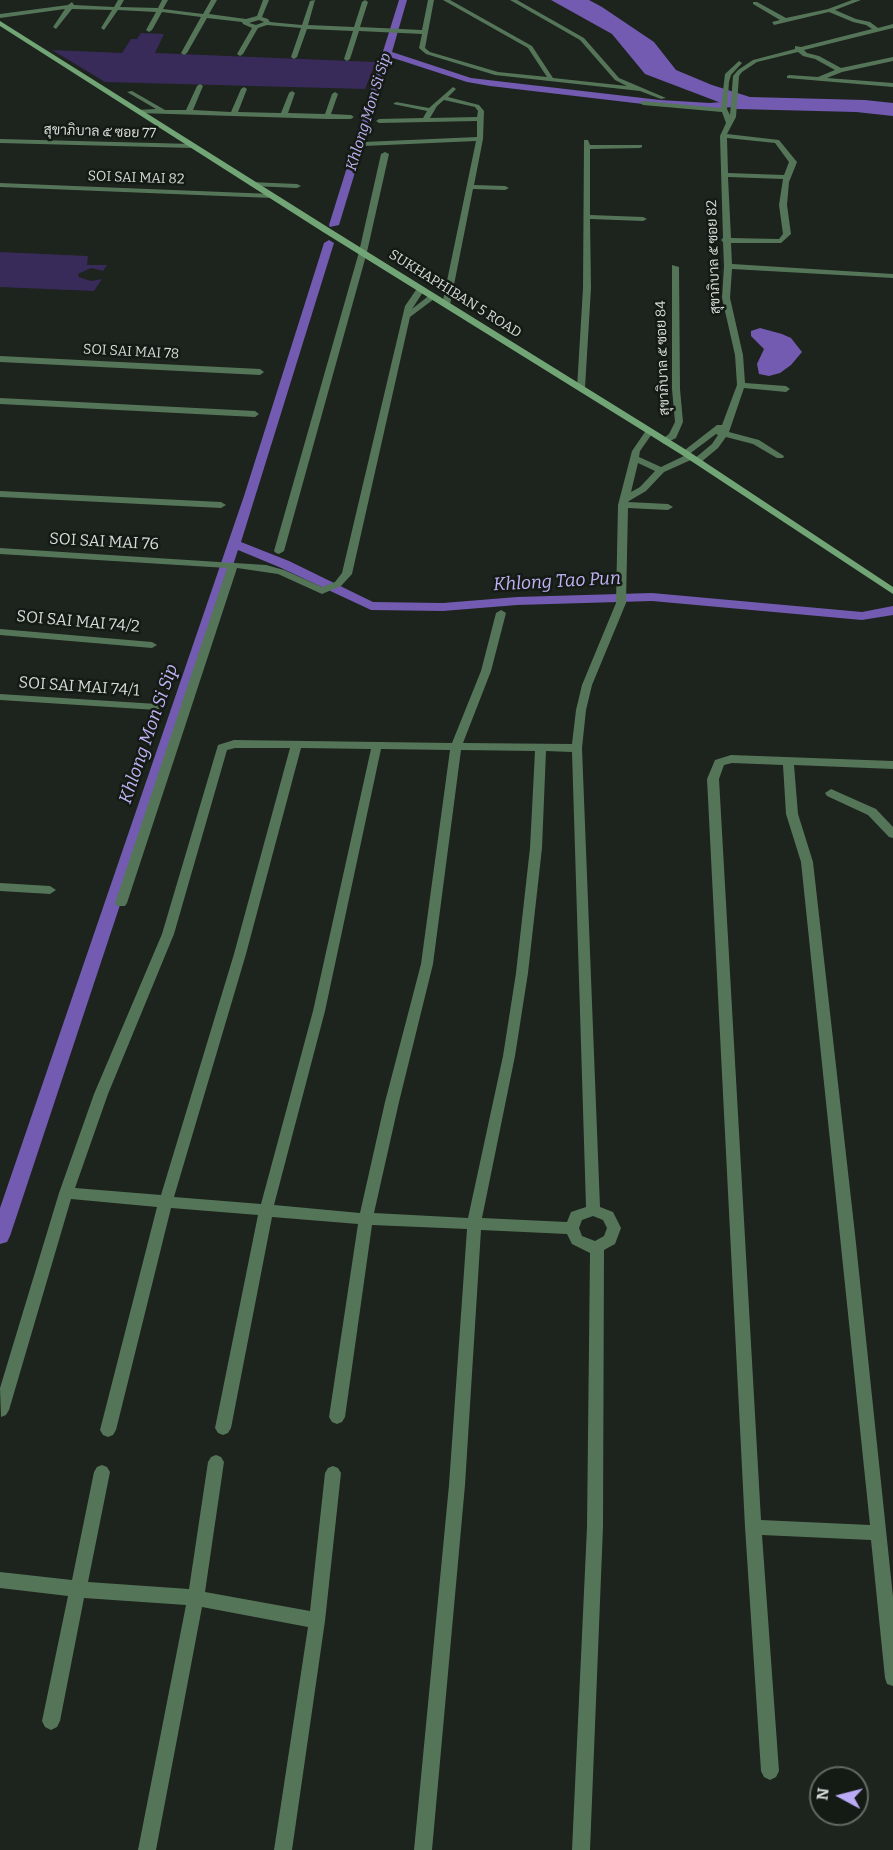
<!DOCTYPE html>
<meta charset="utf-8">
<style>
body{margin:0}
#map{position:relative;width:893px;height:1850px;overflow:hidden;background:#1d231d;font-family:Bitter,serif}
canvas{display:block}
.north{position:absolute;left:809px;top:1766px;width:60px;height:60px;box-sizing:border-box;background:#141a14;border:2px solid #626862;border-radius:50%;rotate:277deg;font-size:16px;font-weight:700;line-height:24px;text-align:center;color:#d8dcd8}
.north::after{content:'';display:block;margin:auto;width:21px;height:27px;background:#bbaaf6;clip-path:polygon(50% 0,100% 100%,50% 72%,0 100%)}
</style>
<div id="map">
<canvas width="893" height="1850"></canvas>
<div class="north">N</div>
</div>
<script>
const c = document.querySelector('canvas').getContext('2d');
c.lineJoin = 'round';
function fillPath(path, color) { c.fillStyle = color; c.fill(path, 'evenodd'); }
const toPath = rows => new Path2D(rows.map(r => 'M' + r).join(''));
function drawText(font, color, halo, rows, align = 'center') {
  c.font = font + ' Bitter,Sarabun,serif'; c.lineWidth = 5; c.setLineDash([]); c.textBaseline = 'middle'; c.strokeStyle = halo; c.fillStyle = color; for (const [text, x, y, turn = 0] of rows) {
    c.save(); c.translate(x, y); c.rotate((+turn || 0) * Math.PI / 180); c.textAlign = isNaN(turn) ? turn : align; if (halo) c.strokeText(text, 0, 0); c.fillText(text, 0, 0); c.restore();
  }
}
const green = toPath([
 [141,33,164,34,155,53,376,62,365,89,105,82,52,50,122,53,131,39,137,39],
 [0,252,88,256,87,265,107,265,103,271,91,268,78,274,79,277,91,281,102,279,94,291,0,287]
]);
const water = toPath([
 [551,0,589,0,602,7,654,42,676,70,712,85,750,97,865,100,893,103,893,116,856,112,737,109,645,74,612,34],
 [760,328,782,334,791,338,802,352,791,365,780,373,769,376,759,374,757,364,764,349,751,336,751,331]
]);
const canal = toPath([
 [399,0,407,0,392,52,471,78,660,100,710,103,743,100,748,103,743,106,710,109,660,106,490,86,467,82,390,57,339,225,330,227,329,225,399,0],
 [329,240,334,243,241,542,289,561,373,602,443,603,517,597,652,593,862,612,893,606,893,615,862,620,652,601,517,605,443,611,371,610,279,567,238,550,10,1236,7,1242,0,1244,0,1208,244,496,324,243,329,240]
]);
const street = toPath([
 [118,0,124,0,120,7,158,8,162,0,168,0,163,9,203,14,211,0,217,0,209,14,246,19,257,16,263,0,269,0,262,17,268,19,270,22,302,25,310,1,315,0,308,25,354,27,362,2,365,0,368,2,360,27,422,30,428,0,434,0,425,48,430,52,498,72,547,77,528,48,443,0,450,0,532,46,553,78,627,86,615,80,580,40,510,0,517,0,584,38,619,78,666,98,661,99,640,91,495,75,426,54,419,48,422,34,359,31,350,59,347,61,344,59,353,31,307,29,297,57,294,59,291,57,301,28,267,25,258,28,243,54,240,56,237,54,252,28,243,24,242,22,207,18,187,53,184,55,181,53,201,17,162,12,152,30,149,32,146,30,156,12,118,10,104,30,101,28,112,10,72,9,56,29,53,27,65,9,0,18,0,14,68,5,72,2,74,5,114,7,118,0],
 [259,20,264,22,256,25,249,23,259,20],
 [852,0,861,0,835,10,856,19,870,22,878,28,893,24,893,28,804,50,807,53,819,56,841,68,893,57,893,61,842,72,827,78,893,83,893,87,787,78,787,76,789,75,818,77,835,70,815,59,803,56,798,52,757,62,742,72,739,76,736,117,727,134,779,140,797,162,789,182,787,205,791,234,781,243,731,243,732,264,893,274,893,278,732,269,730,298,743,355,745,383,786,386,790,389,786,392,744,388,729,432,759,440,784,456,783,458,777,458,753,444,726,437,718,448,700,463,694,463,694,459,712,444,718,435,716,434,688,455,693,455,693,459,664,472,646,491,629,501,628,502,668,504,673,507,668,510,628,508,626,603,592,685,586,710,582,748,600,1207,613,1212,621,1228,615,1244,604,1250,603,1527,590,1850,572,1850,587,1527,590,1253,572,1244,567,1234,481,1230,465,1485,432,1850,414,1850,449,1485,467,1229,372,1225,345,1417,342,1422,337,1424,332,1422,329,1417,358,1224,272,1217,231,1428,228,1433,223,1435,218,1433,215,1428,258,1215,171,1208,116,1430,113,1435,108,1437,103,1435,100,1430,157,1207,71,1199,9,1410,6,1415,1,1417,0,1388,59,1193,94,1094,162,934,218,745,234,740,452,743,481,671,496,613,501,610,506,613,491,671,463,743,572,744,576,710,582,685,616,603,618,505,632,451,647,429,650,428,654,431,640,451,639,457,661,467,686,455,681,453,717,425,722,425,737,385,735,355,722,298,724,266,723,242,721,240,723,238,720,136,726,123,722,112,643,105,640,103,643,101,721,108,725,74,739,61,742,63,731,75,729,82,727,109,730,115,733,76,738,70,753,60,795,49,795,46,801,47,872,29,866,25,853,22,829,12,774,25,772,22,780,20,753,4,753,2,757,2,786,18,828,9,852,0],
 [727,138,775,143,789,162,784,175,728,173,727,138],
 [728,177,783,179,779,205,783,234,779,239,731,238,728,177],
 [638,463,655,471,640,487,631,492,638,463],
 [235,748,290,748,234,954,161,1195,75,1188,108,1094,174,934,227,750,235,748],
 [301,748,371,749,313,1011,261,1204,174,1197,246,954,301,748],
 [381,749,450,750,421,964,385,1102,360,1213,274,1205,325,1011,381,749],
 [461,750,535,751,530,848,516,973,503,1056,468,1218,374,1213,399,1102,433,964,461,750],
 [546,751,572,752,586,1207,571,1212,567,1222,482,1218,515,1056,528,973,542,848,546,751],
 [593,1216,603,1220,607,1228,604,1236,595,1241,582,1236,579,1228,582,1220,593,1216],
 [200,84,203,86,193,110,231,112,241,89,244,87,247,89,238,112,281,113,289,93,292,91,295,93,288,113,325,114,332,94,335,92,338,94,331,114,351,115,354,117,351,119,327,119,139,113,137,112,137,110,156,109,127,92,132,91,165,110,186,110,197,86,200,84],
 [453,87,456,89,448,97,479,105,484,111,483,139,474,185,505,186,509,188,505,190,473,189,450,305,446,307,442,305,476,141,364,146,361,144,364,142,477,137,477,121,379,123,376,121,379,119,423,118,427,111,393,104,396,102,429,108,453,87],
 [444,100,475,107,478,111,477,117,430,118,437,106,444,100],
 [0,139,193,144,196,146,193,148,0,143,0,139],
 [584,140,588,140,590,145,642,145,642,147,640,148,590,149,590,215,643,217,647,219,643,221,590,219,591,288,585,388,581,391,577,388,583,288,584,140],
 [385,152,389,154,367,252,284,551,279,554,276,553,274,551,359,252,381,154,385,152],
 [250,182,297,184,301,186,297,188,253,186,250,186,250,182],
 [0,183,272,194,276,196,272,198,0,187,0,183],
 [672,265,679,267,680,389,683,422,676,438,664,444,660,441,669,434,675,422,672,389,672,265],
 [418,287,425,289,412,309,431,294,438,296,410,317,352,574,341,586,322,594,278,574,237,568,127,903,125,906,117,906,115,903,227,568,0,554,0,548,266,565,284,570,322,587,335,582,342,573,405,306,418,287],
 [0,356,260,369,264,372,260,375,0,362,0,356],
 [0,398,255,411,259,414,255,417,0,404,0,398],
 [0,491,221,502,226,505,221,508,0,497,0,491],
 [0,629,152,642,157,645,152,648,0,635,0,629],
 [0,694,157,704,162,707,157,710,0,700,0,694],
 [731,755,893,761,893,769,794,765,798,814,813,862,855,1234,893,1597,893,1686,887,1684,885,1678,871,1540,762,1535,779,1771,776,1777,770,1780,764,1777,761,1771,745,1527,707,779,715,760,731,755],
 [732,763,783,765,786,814,801,862,870,1525,761,1520,719,779,724,765,732,763],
 [831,789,876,809,893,827,893,838,889,837,868,815,827,796,825,793,831,789],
 [0,883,50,886,56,890,50,894,0,891,0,883],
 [216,1455,221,1457,224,1462,205,1592,310,1611,325,1473,328,1468,333,1466,338,1468,341,1473,325,1621,292,1850,274,1850,308,1627,202,1607,156,1850,138,1850,186,1605,84,1598,60,1721,57,1727,51,1730,45,1727,42,1721,68,1596,0,1588,0,1572,72,1580,94,1472,97,1467,102,1465,107,1467,110,1472,88,1582,189,1589,208,1462,211,1457,216,1455]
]);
const secondary = toPath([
 [0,21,329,228,688,451,893,587,893,594,682,455,323,232,0,26,0,21]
]);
const farStreetnames = [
 ["สุขาภิบาล ๕ ซอย 77",100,132,2],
 ["SOI SAI MAI 82",136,178,2],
 ["สุขาภิบาล ๕ ซอย 82",714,257,-92],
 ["SUKHAPHIBAN 5 ROAD",455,294,32],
 ["SOI SAI MAI 78",131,352,3],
 ["สุขาภิบาล ๕ ซอย 84",663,358,-92]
];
const farWaternames = [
 ["Khlong Mon Si Sip",369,112,-73]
];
const streetNames = [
 ["SOI SAI MAI 76",104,542,3],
 ["SOI SAI MAI 74/2",78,622,5],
 ["SOI SAI MAI 74/1",79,687,4]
];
const waterNames = [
 ["Khlong Tao Pun",557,582,-3],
 ["Khlong Mon Si Sip",149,734,-71]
];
fillPath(green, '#382b59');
fillPath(water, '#725bb0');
fillPath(canal, '#725bb0');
fillPath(street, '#557558');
fillPath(secondary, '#71a576');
drawText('14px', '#d8dcd8', '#141a14', farStreetnames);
drawText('italic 15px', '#c2b3f7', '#141a14', farWaternames);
drawText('16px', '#d8dcd8', '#141a14', streetNames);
drawText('italic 18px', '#c2b3f7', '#141a14', waterNames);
</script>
